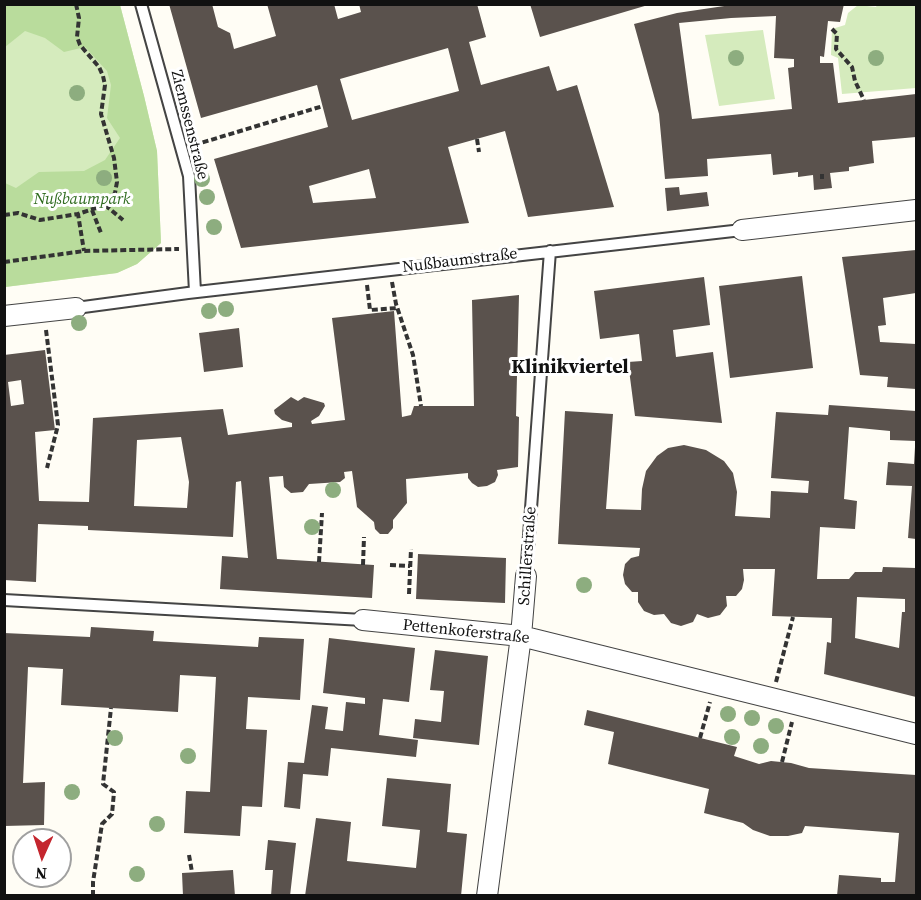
<!DOCTYPE html>
<meta charset="utf-8">
<style>
body{margin:0}
#map{position:relative;width:921px;height:900px;overflow:hidden;background:#fffdf5;font-family:"Source Serif 4",serif}
canvas{display:block}
.frame{position:absolute;inset:0;border:6px solid #111;pointer-events:none}
.north{position:absolute;left:12px;top:828px;width:60px;height:60px;box-sizing:border-box;background:#fff;border:2px solid #a0a0a0;border-radius:50%;rotate:183deg;font-size:16px;font-weight:700;line-height:24px;text-align:center;color:#111}
.north::after{content:'';display:block;margin:auto;width:21px;height:27px;background:#c4262e;clip-path:polygon(50% 0,100% 100%,50% 72%,0 100%)}
</style>
<div id="map">
<canvas width="921" height="900"></canvas>
<div class="frame"></div>
<div class="north">N</div>
</div>
<script>
const c = document.querySelector('canvas').getContext('2d');
c.lineJoin = 'round';
function fillPath(path, color) { c.fillStyle = color; c.fill(path, 'evenodd'); }
const toPath = rows => new Path2D(rows.map(r => 'M' + r).join(''));
function trace(path, color, width, dash) { c.strokeStyle = color; c.lineWidth = width; c.lineCap = dash ? 'butt' : 'round'; c.setLineDash(dash || []); c.stroke(path); }
function drawText(font, color, halo, rows, align = 'center') {
  c.font = font + ' "Source Serif 4",serif'; c.lineWidth = 6; c.setLineDash([]); c.textBaseline = 'middle'; c.strokeStyle = halo; c.fillStyle = color; for (const [text, x, y, turn = 0] of rows) {
    c.save(); c.translate(x, y); c.rotate((+turn || 0) * Math.PI / 180); c.textAlign = isNaN(turn) ? turn : align; if (halo) c.strokeText(text, 0, 0); c.fillText(text, 0, 0); c.restore();
  }
}
const green = toPath([
 [5,5,120,5,144,96,157,151,161,243,137,264,117,273,5,287],
 [858,5,876,7,877,5,916,5,916,88,842,94,838,58,831,55,832,29,845,25,848,13],
 [763,30,775,99,719,106,705,35]
]);
const forest = toPath([
 [5,4,120,5,144,96,157,151,161,243,137,264,117,273,5,287,5,183,16,188,39,172,84,171,105,160,120,138,107,118,111,85,107,71,85,47,64,52,45,38,25,31,5,47]
]);
const building = toPath([
 [169,4,212,4,218,27,230,33,234,49,276,36,267,4,334,4,338,19,361,12,359,4,477,4,486,37,469,42,481,85,549,66,557,91,577,85,614,207,528,217,505,131,448,147,469,223,241,248,214,159,328,127,317,85,201,118],
 [448,48,459,91,352,120,340,79],
 [369,169,376,198,313,203,309,186],
 [530,4,648,4,648,5,540,37],
 [806,4,816,6,817,4,844,4,840,22,828,21,824,57,820,56,820,63,833,63,838,103,916,94,916,137,872,141,874,163,849,167,849,171,830,173,832,188,814,190,813,175,798,177,798,172,773,175,771,154,707,159,708,176,665,179,659,114,634,24,677,13,731,5],
 [776,16,774,58,794,59,794,67,788,68,792,109,692,119,679,23,731,18],
 [679,187,680,195,707,192,709,206,667,211,665,188],
 [916,250,916,293,883,298,886,325,878,326,880,342,916,344,916,389,887,387,888,377,860,375,842,257],
 [802,276,813,368,730,378,719,286],
 [704,277,710,325,673,330,676,357,713,352,722,423,635,416,628,362,642,361,639,334,600,339,594,291],
 [519,295,516,416,519,417,518,467,497,470,498,475,495,482,487,486,478,487,472,483,468,478,468,473,406,479,407,503,393,520,393,528,388,534,380,534,375,529,374,522,357,507,352,471,344,472,345,478,340,482,309,484,303,492,291,493,284,487,283,476,269,477,277,559,374,565,372,598,220,589,222,556,248,558,241,481,236,482,233,537,88,530,88,526,38,524,36,582,4,580,4,355,45,350,55,430,35,432,39,501,89,502,93,418,223,409,228,435,292,427,292,423,282,420,275,414,274,410,291,397,298,401,304,397,324,403,325,406,319,416,311,421,312,424,345,420,332,318,394,311,402,417,411,415,414,406,474,406,472,300],
 [21,380,24,404,11,406,8,382],
 [181,437,189,482,187,508,134,506,137,440],
 [239,328,243,367,204,372,199,333],
 [829,405,916,411,916,441,890,440,890,431,849,427,844,499,857,501,855,529,820,527,817,579,849,579,855,572,882,572,883,567,916,568,916,697,824,674,827,642,831,643,832,618,772,616,775,569,743,569,744,580,742,589,736,596,726,596,727,606,720,615,708,618,697,614,693,622,681,626,671,623,664,614,654,615,644,611,638,602,638,592,632,592,625,584,623,575,625,564,631,558,639,556,640,548,558,544,565,411,613,414,606,509,641,510,642,489,646,471,657,456,668,448,684,445,706,450,724,461,733,473,737,492,735,516,770,518,771,491,808,493,809,481,771,478,776,412,828,415],
 [857,597,905,599,905,612,902,612,899,648,855,638],
 [915,447,916,447,916,539,908,538,912,486,886,485,888,462,914,464],
 [418,554,506,558,505,603,416,599],
 [91,627,154,631,153,641,258,647,259,637,304,639,300,700,248,697,246,729,267,730,262,807,242,806,240,836,184,833,186,791,210,792,216,677,180,675,178,712,61,705,63,669,28,667,23,783,45,782,44,825,4,826,4,633,90,637],
 [329,638,415,648,409,702,383,699,379,735,418,740,416,757,331,748,328,776,303,774,300,809,284,807,288,762,304,763,312,705,328,707,325,729,343,731,346,702,365,704,365,698,323,693],
 [435,650,488,656,479,745,413,738,415,719,441,722,444,691,430,690],
 [587,710,737,747,734,756,759,764,771,761,791,763,809,768,916,775,916,896,837,896,839,875,881,878,881,882,895,882,899,833,805,826,802,833,788,836,770,836,753,830,743,823,704,813,709,789,608,764,614,732,584,725],
 [387,778,451,784,447,832,467,834,461,896,305,896,316,818,351,822,347,861,416,868,420,830,382,826],
 [268,840,296,843,290,896,271,896,273,870,265,870],
 [233,870,235,896,183,896,182,873]
]);
const path = toPath([
 [76,4,79,18,77,37,80,45,99,67,103,76,105,85,101,114,114,158,117,182,115,193,105,205,78,214,84,251],
 [832,29,837,34,836,49,852,67,855,81,864,100],
 [477,139,479,152],
 [194,145,323,106],
 [822,174,822,179],
 [105,205,123,220],
 [92,210,101,233],
 [4,215,18,213,40,220,78,214],
 [4,262,84,251,179,249],
 [392,282,396,304,413,355,421,406],
 [367,285,370,310,398,308],
 [46,330,58,425,47,468],
 [319,562,322,513],
 [363,565,364,537],
 [390,565,410,566],
 [409,594,411,549],
 [776,682,793,617],
 [700,738,710,702],
 [782,762,792,722],
 [189,855,192,872],
 [93,896,93,882,102,824,112,814,114,792,103,784,111,708]
]);
const lane = toPath([
 [141,4,189,176,195,292],
 [76,308,188,293,742,230],
 [526,576,550,251],
 [4,600,363,620]
]);
const street = toPath([
 [742,230,916,210],
 [4,316,76,308],
 [363,620,521,636,916,734],
 [487,896,521,636,526,576]
]);
const trees = [
 [736,58],
 [876,58],
 [77,93],
 [104,178],
 [202,179],
 [207,197],
 [214,227],
 [226,309],
 [209,311],
 [79,323],
 [333,490],
 [312,527],
 [584,585],
 [728,714],
 [752,718],
 [776,726],
 [732,737],
 [115,738],
 [761,746],
 [188,756],
 [72,792],
 [157,824],
 [137,874]
];
const streetNames = [
 ["Ziemssenstraße",189,125,76],
 ["Nußbaumstraße",460,261,-7],
 ["Schillerstraße",528,556,-86],
 ["Pettenkoferstraße",466,632,6]
];
const parkNames = [
 ["Nußbaumpark",82,200]
];
const quarterNames = [
 ["Klinikviertel",570,368]
];
fillPath(green, '#d5ebbd');
fillPath(forest, '#b9dc9c');
fillPath(building, '#5a524d');
trace(lane, '#444', 14);
trace(street, '#444', 22);
trace(path, '#333', 4, [6, 3]);
trace(lane, '#fff', 10);
trace(street, '#fff', 20);
c.fillStyle = '#8dad7f';
for (const [x, y] of trees) { c.beginPath(); c.arc(x, y, 8, 0, 2 * Math.PI); c.fill(); }
drawText('16px', '#111', '#fff', streetNames);
drawText('italic 16px', '#2f6b1f', '#fff', parkNames);
drawText('bold 20px', '#111', '#fff', quarterNames);
</script>
